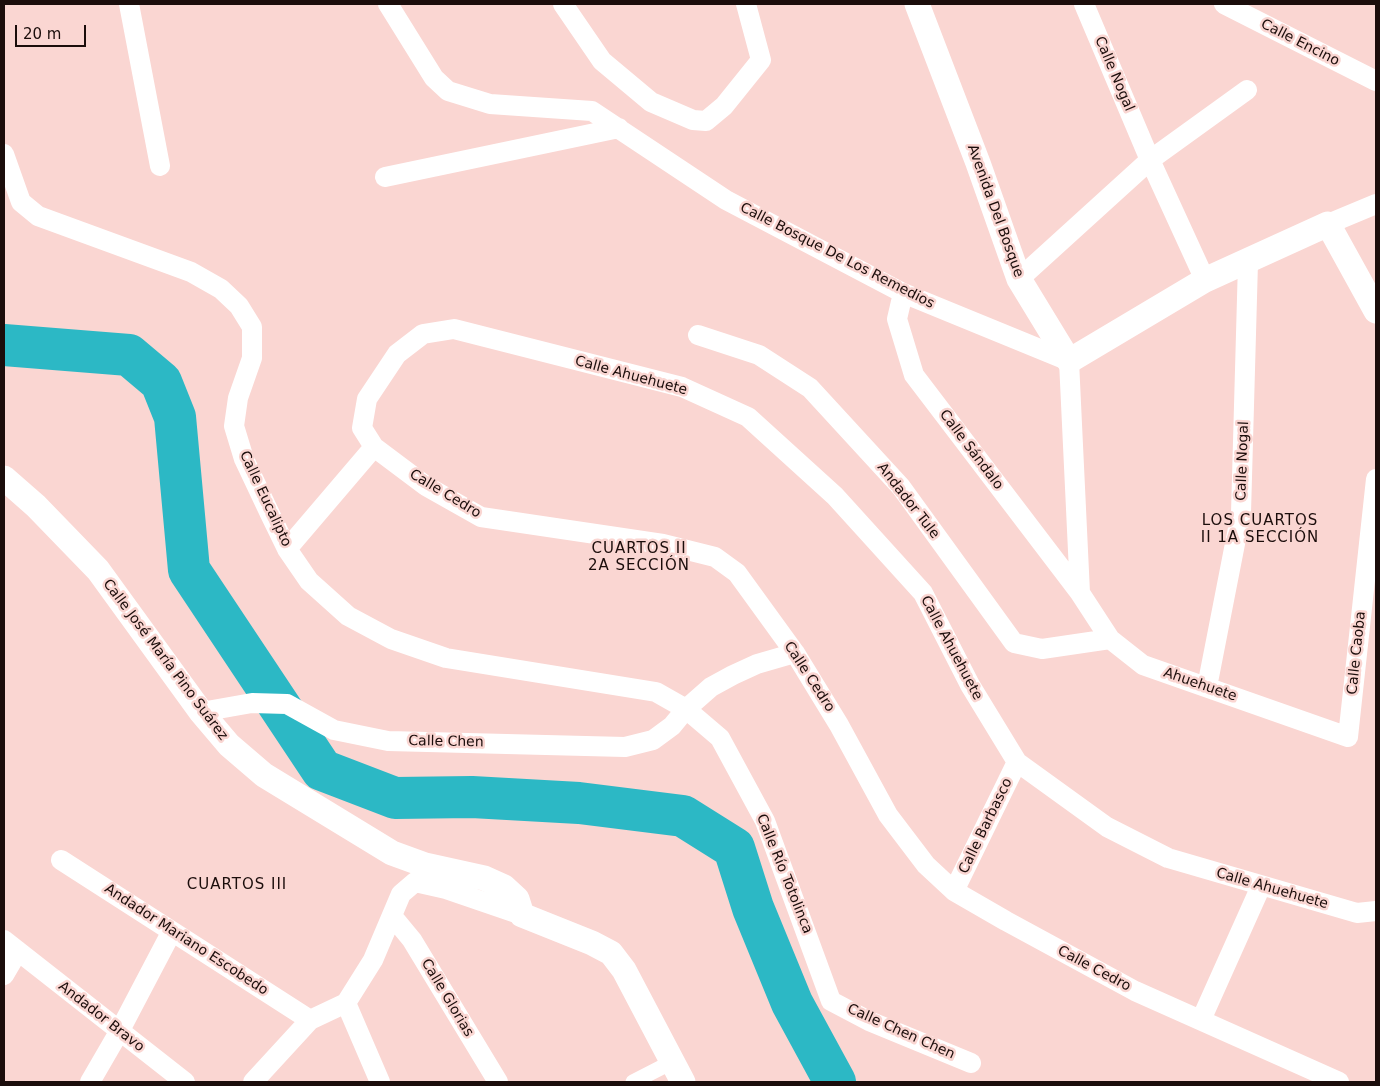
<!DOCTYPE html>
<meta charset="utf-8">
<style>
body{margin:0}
#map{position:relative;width:1380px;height:1086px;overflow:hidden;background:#fad6d2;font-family:"DejaVu Sans",sans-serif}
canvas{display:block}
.frame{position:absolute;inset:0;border:5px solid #1b0d0b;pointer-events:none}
.scale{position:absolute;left:15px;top:25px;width:71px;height:22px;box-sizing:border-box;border:2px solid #1b0d0b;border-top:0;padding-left:6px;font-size:15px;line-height:18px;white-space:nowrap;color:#1b0d0b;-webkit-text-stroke:4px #fad6d2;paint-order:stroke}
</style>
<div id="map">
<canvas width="1380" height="1086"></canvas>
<div class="frame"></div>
<div class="scale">20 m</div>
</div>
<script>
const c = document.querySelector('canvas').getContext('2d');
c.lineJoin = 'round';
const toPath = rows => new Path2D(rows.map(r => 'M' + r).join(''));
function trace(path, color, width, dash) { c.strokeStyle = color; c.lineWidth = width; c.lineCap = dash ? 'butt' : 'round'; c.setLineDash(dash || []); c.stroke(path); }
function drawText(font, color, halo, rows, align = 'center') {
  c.font = font + ' "DejaVu Sans",sans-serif'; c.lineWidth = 5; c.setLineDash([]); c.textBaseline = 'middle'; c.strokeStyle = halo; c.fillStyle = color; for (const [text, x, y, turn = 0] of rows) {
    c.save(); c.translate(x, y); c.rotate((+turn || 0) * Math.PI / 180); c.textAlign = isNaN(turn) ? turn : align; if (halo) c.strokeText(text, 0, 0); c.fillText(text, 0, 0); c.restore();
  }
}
const river = toPath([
 [4,345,129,355,161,382,175,417,189,570,322,770,395,798,472,797,579,803,683,816,734,848,753,908,792,1003,835,1082]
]);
const pedestrian = toPath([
 [633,1082,672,1062]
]);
const minor = toPath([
 [129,4,160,166],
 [388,4,434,78,448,91,490,104,592,111,726,200,903,293,1069,361,1080,593],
 [563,4,602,61,651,102,693,120,706,121,724,106,761,60,746,4],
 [1084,4,1150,160,1205,280],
 [1224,4,1376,81],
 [4,154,21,202,38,216,191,272,221,289,239,306,252,327,252,358,238,398,234,426,244,459,270,514,287,549,309,581,348,616,391,639,446,658,656,692,686,709,720,738,765,821,831,1001,869,1021,971,1063],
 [385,177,619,128],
 [1328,224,1376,204],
 [1019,279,1150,160,1247,90],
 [903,293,897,319,914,375,1080,593,1110,639,1143,665,1348,737,1376,479],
 [698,335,759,355,810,388,901,487,1014,643,1042,649,1110,639],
 [287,549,374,447],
 [1207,687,1241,513,1248,262],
 [201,712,252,703,287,704,334,730,388,741,625,747,653,740,672,726,686,709,711,687,733,675,757,664,795,653],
 [61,860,310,1020],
 [954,891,1017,762],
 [393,917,412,940,498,1082],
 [4,940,185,1082],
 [4,975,18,951],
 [346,1003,380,1082],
 [1201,1020,1261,886],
 [90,1082,119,1032,172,931],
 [253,1082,310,1020,346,1003,373,960,401,894,415,882,446,889,522,915],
 [1339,1082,1135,991,1006,921,954,891,926,865,888,815,839,725,795,653,737,573,715,557,663,544,481,517,426,486,374,447,362,428,367,399,397,354,423,334,454,329,682,387,748,417,835,496,923,593,970,685,1017,762,1107,827,1168,858,1357,913,1376,911]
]);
const tertiary = toPath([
 [917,4,978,163,1019,279,1069,361,1205,280,1328,224,1376,311],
 [4,478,36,506,98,570,201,712,229,745,264,775,392,853,425,865,484,878,504,887,517,899,522,915,592,943,611,953,624,970,683,1082]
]);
const streetNames = [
 ["Calle Encino",1300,43,27],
 ["Calle Nogal",1114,74,67],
 ["Avenida Del Bosque",995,211,70],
 ["Calle Bosque De Los Remedios",837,256,27],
 ["Calle Ahuehuete",631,376,15],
 ["Calle Sándalo",971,450,53],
 ["Calle Nogal",1243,461,-88],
 ["Calle Cedro",445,494,31],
 ["Calle Eucalipto",265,499,65],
 ["Andador Tule",908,501,52],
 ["Calle Ahuehuete",951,648,62],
 ["Calle Caoba",1357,653,-84],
 ["Calle José María Pino Suárez",165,660,53],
 ["Calle Cedro",809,677,57],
 ["Ahuehuete",1200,685,19],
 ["Calle Chen",446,742,1],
 ["Calle Barbasco",986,826,-64],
 ["Calle Río Totolinca",784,874,68],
 ["Calle Ahuehuete",1272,889,16],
 ["Andador Mariano Escobedo",186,940,33],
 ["Calle Cedro",1094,969,28],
 ["Calle Glorias",447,998,59],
 ["Andador Bravo",101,1017,38],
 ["Calle Chen Chen",901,1032,24]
];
const neighbourhoodNames = [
 ["LOS CUARTOS",1260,521],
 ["II 1A SECCIÓN",1260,538],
 ["CUARTOS II",639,549],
 ["2A SECCIÓN",639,566],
 ["CUARTOS III",237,885]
];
trace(river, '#2cb8c5', 42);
trace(pedestrian, '#fff', 15);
trace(minor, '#fff', 20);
trace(tertiary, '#fff', 25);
drawText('14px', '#1b0d0b', '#fad6d2', streetNames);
c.letterSpacing = '1px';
drawText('15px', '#1b0d0b', '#fad6d2', neighbourhoodNames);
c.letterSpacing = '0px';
</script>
